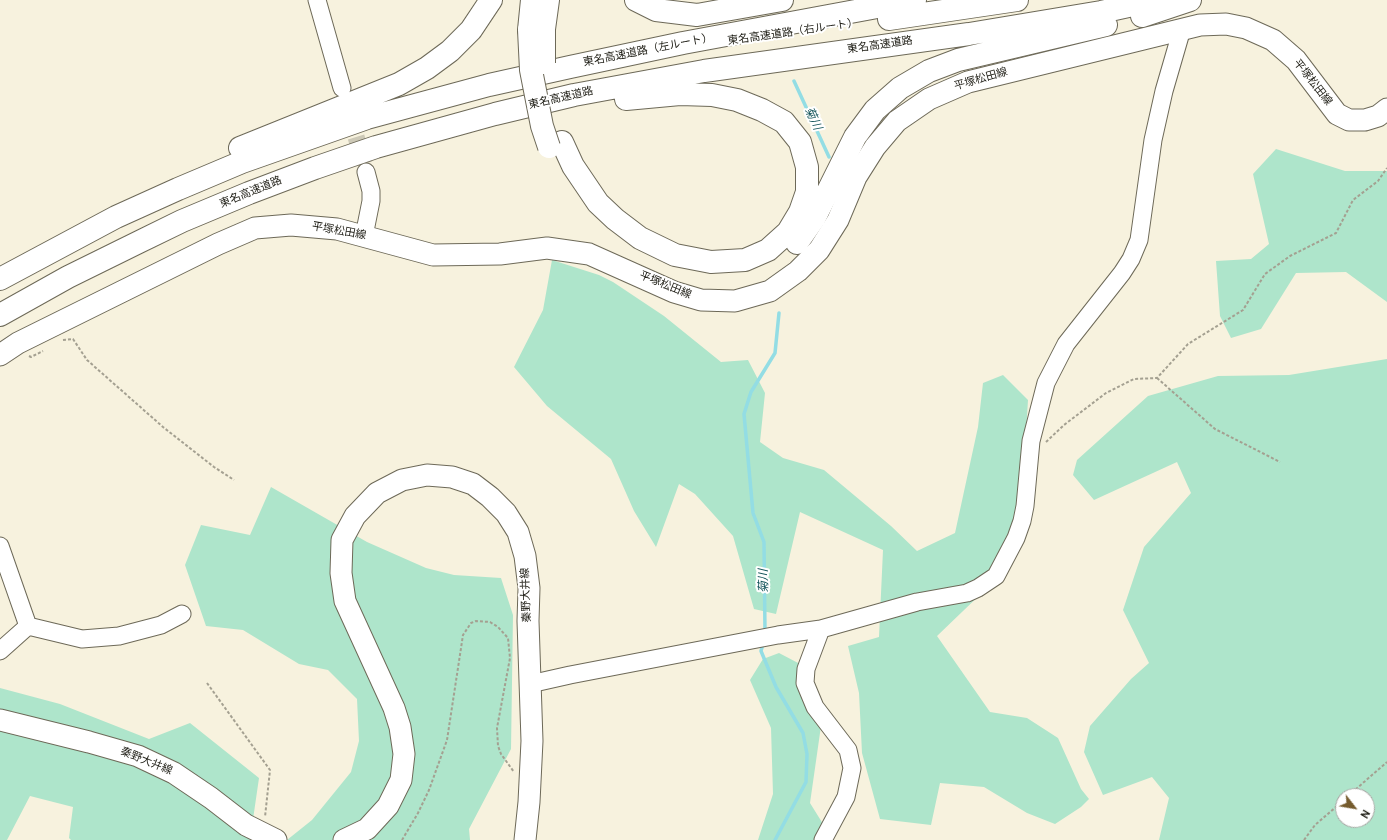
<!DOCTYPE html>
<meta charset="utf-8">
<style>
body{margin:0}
#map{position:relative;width:1387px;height:840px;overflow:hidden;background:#f7f2de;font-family:Overpass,sans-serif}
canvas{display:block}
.north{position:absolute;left:1335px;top:788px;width:40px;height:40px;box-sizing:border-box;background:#fff;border:1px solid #a8a7a4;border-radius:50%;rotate:121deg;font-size:11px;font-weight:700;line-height:16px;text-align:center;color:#25241c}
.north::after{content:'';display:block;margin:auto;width:14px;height:18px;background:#755b2d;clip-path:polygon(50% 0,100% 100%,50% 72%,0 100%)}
</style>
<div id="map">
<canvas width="1387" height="840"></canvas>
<div class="north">N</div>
</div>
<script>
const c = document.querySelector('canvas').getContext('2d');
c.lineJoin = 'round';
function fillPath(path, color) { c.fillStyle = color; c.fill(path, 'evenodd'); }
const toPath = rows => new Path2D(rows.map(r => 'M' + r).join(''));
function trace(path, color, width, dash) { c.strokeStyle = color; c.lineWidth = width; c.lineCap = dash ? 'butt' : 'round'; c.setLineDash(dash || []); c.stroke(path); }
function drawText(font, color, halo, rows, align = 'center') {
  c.font = font + ' Overpass,"Noto Sans JP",sans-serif'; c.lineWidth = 4; c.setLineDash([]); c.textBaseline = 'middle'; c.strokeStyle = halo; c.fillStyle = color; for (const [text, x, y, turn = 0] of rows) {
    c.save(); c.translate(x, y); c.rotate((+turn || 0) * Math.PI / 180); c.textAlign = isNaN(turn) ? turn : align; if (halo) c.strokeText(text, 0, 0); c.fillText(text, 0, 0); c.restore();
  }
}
const green = toPath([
 [1276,149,1345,171,1387,171,1387,302,1346,272,1296,273,1261,329,1231,338,1220,316,1216,261,1251,259,1269,244,1253,174],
 [552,260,599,275,613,282,664,316,721,362,748,360,765,393,760,442,783,458,824,470,891,526,917,551,955,533,978,427,983,383,1003,375,1028,400,1020,529,988,587,937,636,990,712,1027,718,1058,738,1081,789,1089,799,1081,807,1055,824,1027,813,984,787,940,783,931,825,880,819,862,753,859,693,848,646,879,637,883,550,800,512,776,614,754,609,733,536,695,494,679,484,656,547,634,511,611,459,547,406,514,367,543,310],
 [1387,359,1387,840,1159,840,1169,798,1152,777,1103,795,1084,752,1090,726,1131,679,1149,663,1123,610,1144,547,1191,493,1177,462,1094,500,1073,475,1077,460,1148,396,1218,376,1289,375],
 [1343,796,1367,796,1367,820,1343,820],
 [271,487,367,542,426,568,454,575,501,578,513,615,511,749,469,829,470,840,287,840,312,820,351,772,359,741,357,699,328,670,299,664,243,630,206,626,185,565,201,525,250,535],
 [779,653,800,664,821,726,810,803,833,840,758,840,773,794,771,728,750,680,763,659],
 [0,688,60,704,149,739,190,723,259,778,250,840,71,840,69,838,73,807,30,796,7,840,0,840]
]);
const stream = toPath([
 [794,81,829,157],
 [765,632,764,542,753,513,744,414,751,392,775,353,779,313],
 [763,644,761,651,776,687,803,733,807,754,806,782,775,840]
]);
const minorTunnel = toPath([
 [349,113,364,164]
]);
const path = toPath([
 [63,340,73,339,87,360,163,427,214,467,234,480],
 [29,356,31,357,43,351],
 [1157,378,1215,429,1280,462],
 [1046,442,1064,425,1106,393,1134,379,1157,378,1188,344,1243,310,1265,274,1290,256,1336,233,1353,200,1378,181,1387,168],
 [207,683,270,770,265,817],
 [1348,796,1387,762],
 [402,840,418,813,429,790,447,740,463,635,471,623,476,621,490,622,498,627,508,638,510,658,497,728,498,746,501,754,514,772],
 [1304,840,1315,825,1343,801]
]);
const minor = toPath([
 [317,0,342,88],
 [364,236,371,201,371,191,366,172],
 [0,546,28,626,0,651],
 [28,626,82,639,119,636,161,625,182,614],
 [821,629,806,669,805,683,815,707,848,750,852,768,846,797,823,840],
 [530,684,570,675,778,635,821,629,917,602,967,593,978,588,996,576,1016,538,1022,521,1025,506,1031,441,1046,383,1066,344,1122,273,1131,259,1139,240,1153,140,1164,91,1182,29]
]);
const major = toPath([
 [0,355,18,343,218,244,255,228,291,225,337,229,433,255,500,254,547,248,589,254,674,292,701,300,735,301,770,291,798,271,819,250,838,220,856,177,875,147,897,121,929,99,968,82,1200,25,1226,24,1246,28,1273,40,1296,60,1337,114,1349,120,1365,120,1378,116,1387,109],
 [0,720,89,742,138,756,174,773,211,798,246,825,276,840],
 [344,840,367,829,388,806,401,780,404,754,400,727,394,708,345,601,341,573,342,540,355,516,377,493,402,480,427,475,452,477,473,484,490,497,506,513,518,532,525,556,529,588,528,621,532,741,529,802,525,840]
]);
const highway = toPath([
 [636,0,656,10,697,15,782,0],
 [1142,16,1190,0],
 [889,19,1017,0],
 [544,29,548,0],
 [529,30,532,0],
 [562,142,573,166,598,203,615,219,640,238,675,255,711,262,745,260,768,250,788,232,800,212,807,192,807,167,800,142,784,122,762,110,737,100,712,95,680,94,626,99],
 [240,148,399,84,427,68,450,51,471,30,491,0],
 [797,243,814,219,855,137,875,110,900,88,929,71,958,60,1106,25],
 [0,279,116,217,178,189,242,162,367,118,489,85,570,67,683,43,915,0],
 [0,315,68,277,139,242,182,221,249,193,315,168,376,147,495,114,574,95,704,71,969,34,1101,12,1156,0]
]);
const highwayBridge = toPath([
 [529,30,531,70,542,126,549,147],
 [544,63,544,29]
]);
const streetNames = [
 ["東名高速道路（右ルート）",793,33,-8],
 ["東名高速道路",880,46,-8],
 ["東名高速道路（左ルート）",648,51,-11],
 ["平塚松田線",981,80,-16],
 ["平塚松田線",1312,83,52],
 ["東名高速道路",561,99,-13],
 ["東名高速道路",251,193,-22],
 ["平塚松田線",339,232,10],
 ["平塚松田線",665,286,22],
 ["秦野大井線",527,595,-92],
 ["秦野大井線",146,762,22]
];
const waterNames = [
 ["菊川",812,119,65],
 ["菊川",765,581,-91]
];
fillPath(green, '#aee5cb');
trace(stream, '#93dde4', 3.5);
trace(minorTunnel, '#cdc9b7', 17, [17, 8]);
trace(minor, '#6d6958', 19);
trace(major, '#6d6958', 23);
trace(highway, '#6d6958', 24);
trace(path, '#a4a091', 2, [3, 2]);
trace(minor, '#fff', 17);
trace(major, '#fff', 21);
trace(highway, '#fff', 22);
trace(highwayBridge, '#6d6958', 24, []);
trace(highwayBridge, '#fff', 22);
drawText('11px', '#25241c', '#fff', streetNames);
drawText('italic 12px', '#13545a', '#fff', waterNames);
</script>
